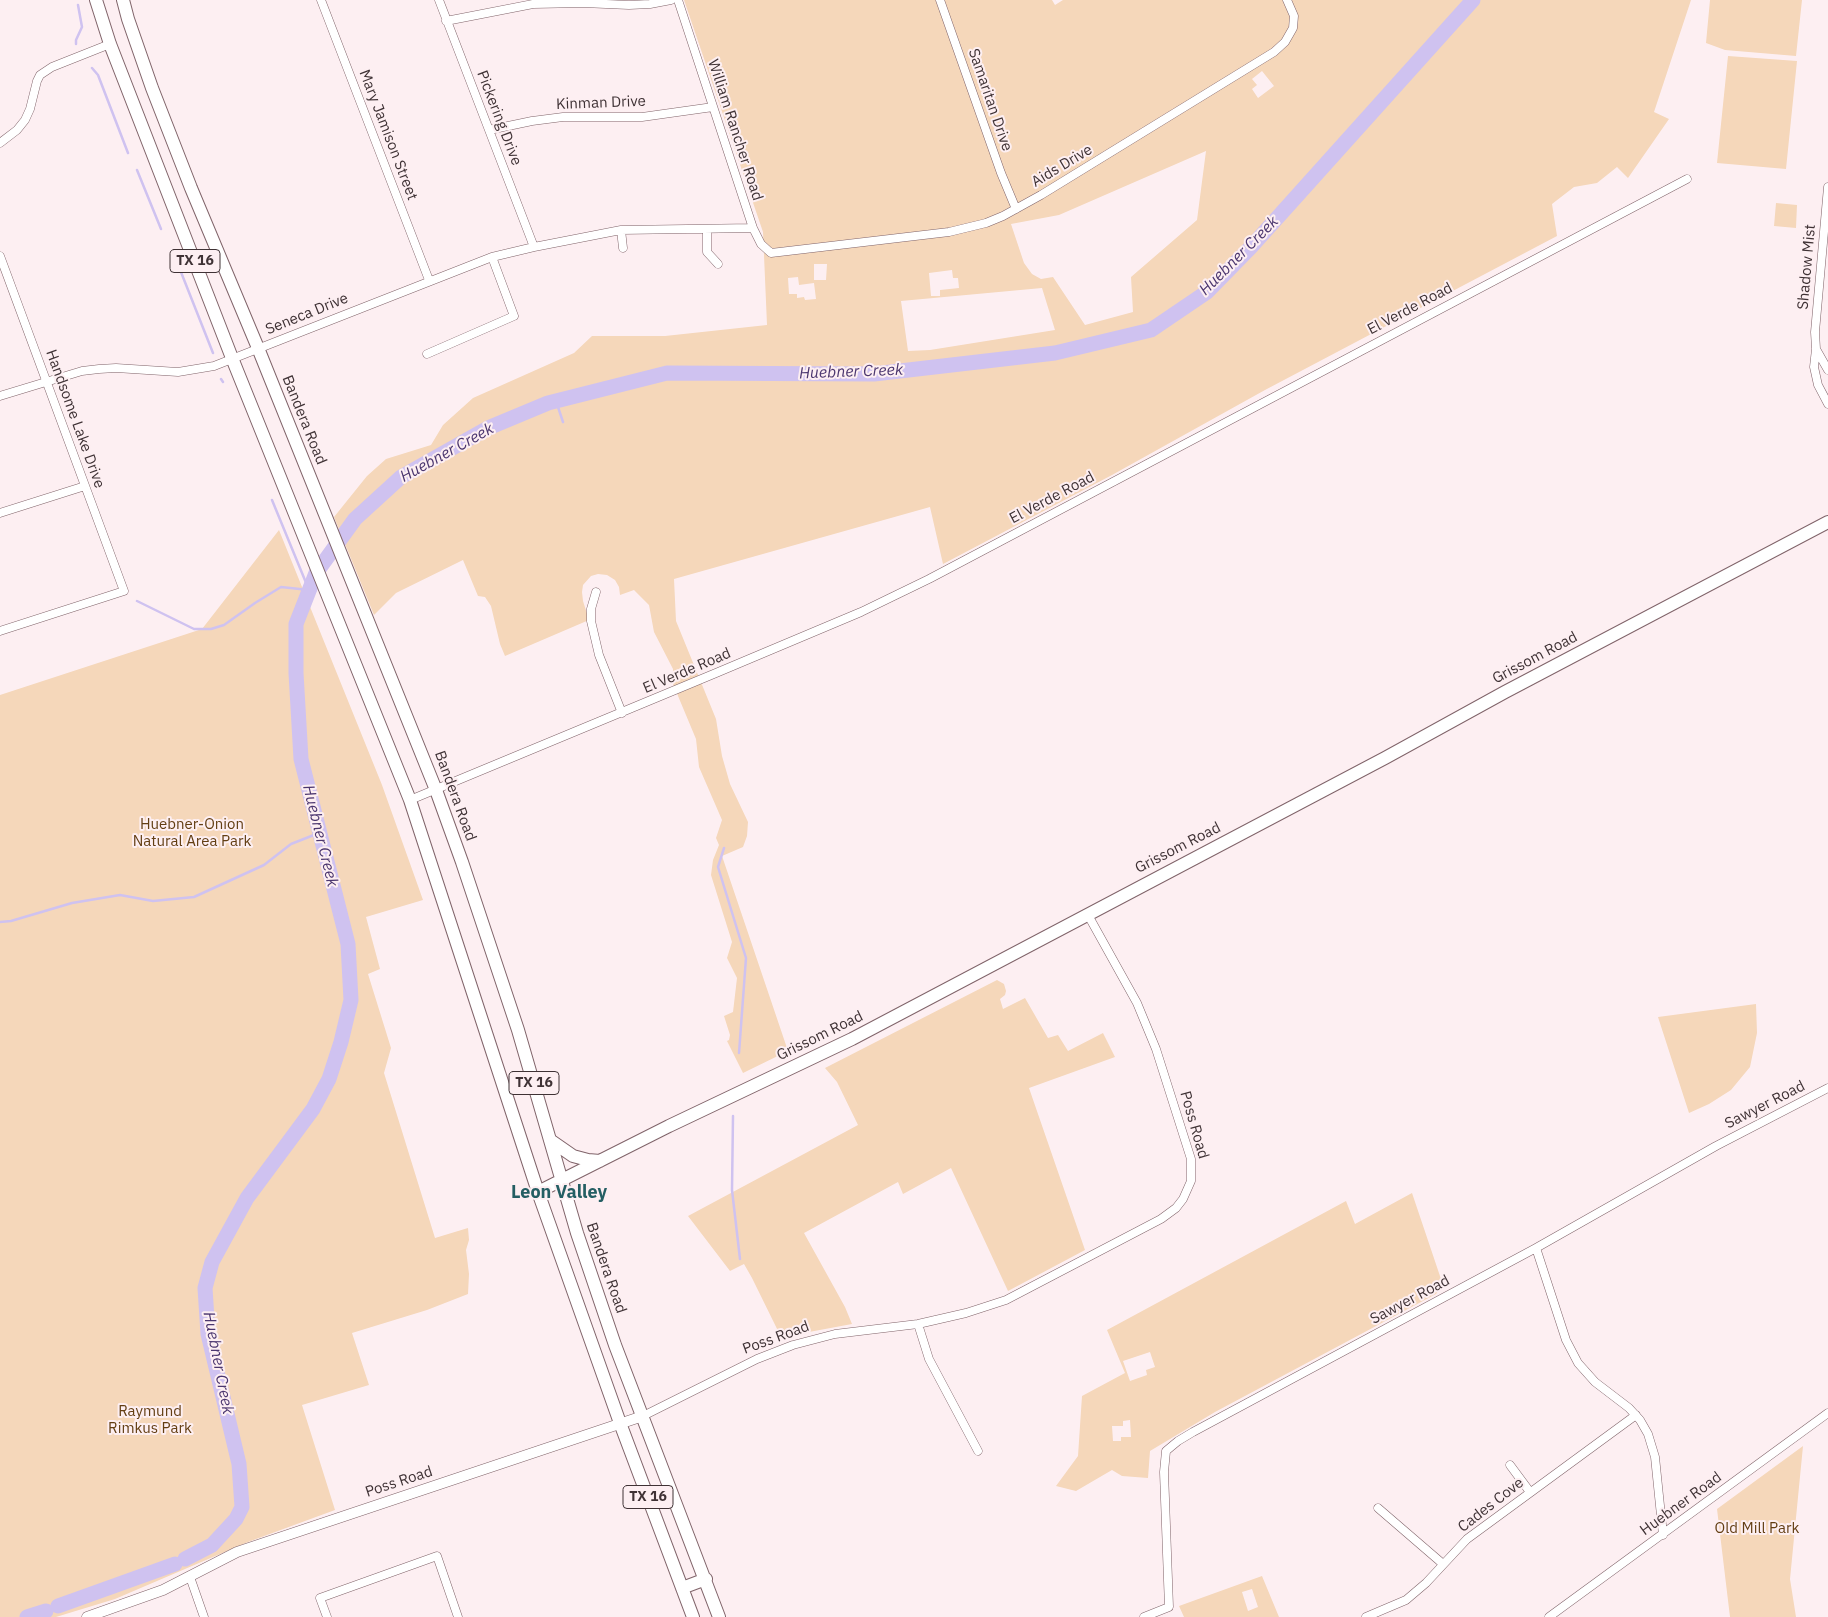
<!DOCTYPE html>
<style>
body{margin:0}
canvas{display:block;background:#fdeff2}
</style>
<canvas width="1828" height="1617"></canvas>
<script>
const c = document.querySelector('canvas').getContext('2d');
c.lineJoin = 'round';
function fillPath(path, color) { c.fillStyle = color; c.fill(path, 'evenodd'); }
const toPath = rows => new Path2D(rows.map(r => 'M' + r).join(''));
function trace(path, color, width, dash) { c.strokeStyle = color; c.lineWidth = width; c.lineCap = dash ? 'butt' : 'round'; c.setLineDash(dash || []); c.stroke(path); }
function drawText(font, color, halo, rows, align = 'center') {
  c.font = font + ' "IBM Plex Sans",sans-serif'; c.lineWidth = 4; c.setLineDash([]); c.textBaseline = 'middle'; c.strokeStyle = halo; c.fillStyle = color; for (const [text, x, y, turn = 0] of rows) {
    c.save(); c.translate(x, y); c.rotate((+turn || 0) * Math.PI / 180); c.textAlign = isNaN(turn) ? turn : align; if (halo) c.strokeText(text, 0, 0); c.fillText(text, 0, 0); c.restore();
  }
}
const green = toPath([
 [684,0,1052,0,1055,5,1063,0,1691,0,1654,112,1669,119,1628,178,1617,167,1597,183,1574,187,1552,204,1557,236,1265,390,1112,475,943,564,930,507,674,579,676,621,716,719,722,756,730,784,748,822,747,836,743,847,722,856,788,1051,743,1073,727,1041,729,1040,730,1035,724,1016,733,1012,737,978,727,958,732,942,711,875,713,860,719,845,716,838,722,820,699,767,696,739,673,684,673,669,654,632,649,605,634,590,620,595,619,587,615,580,607,575,598,574,591,576,583,585,582,592,583,601,589,620,505,656,500,644,491,606,485,597,478,596,463,560,396,593,374,615,334,517,367,476,386,459,431,445,443,425,473,398,574,353,592,336,665,336,767,325,763,232],
 [1262,71,1274,86,1258,98,1252,89,1257,85,1252,79],
 [1206,151,1197,220,1131,277,1133,312,1085,325,1053,277,1041,279,1032,274,1024,263,1011,224,1059,215],
 [814,264,827,264,826,280,814,280],
 [952,270,953,278,958,278,959,288,940,290,940,296,931,296,929,273],
 [798,277,799,285,814,283,816,299,805,300,804,297,797,298,797,294,789,294,788,278],
 [1042,288,1055,330,930,350,908,351,901,301],
 [1710,0,1802,0,1796,56,1725,50,1706,43],
 [1728,56,1797,61,1786,169,1717,163],
 [1776,203,1797,205,1796,228,1774,226],
 [279,530,382,785,423,900,366,917,380,969,368,974,391,1048,384,1073,435,1238,468,1228,469,1240,466,1250,469,1274,468,1294,427,1310,352,1333,369,1385,302,1405,335,1510,248,1542,115,1599,56,1617,0,1617,0,695,202,629],
 [997,980,1004,984,1006,991,1005,995,1000,999,1003,1009,1025,998,1048,1038,1058,1035,1068,1051,1103,1033,1115,1057,1029,1088,1085,1250,1008,1291,951,1168,903,1194,898,1182,804,1233,845,1307,852,1324,809,1332,782,1339,752,1278,744,1264,730,1271,688,1216,858,1125,837,1082,825,1068],
 [1756,1004,1757,1033,1750,1067,1731,1090,1709,1104,1689,1113,1658,1017],
 [1412,1193,1443,1285,1436,1294,1215,1412,1150,1451,1148,1478,1122,1476,1112,1470,1076,1491,1056,1486,1078,1456,1082,1396,1125,1373,1107,1330,1346,1201,1355,1224],
 [1150,1352,1155,1367,1146,1370,1147,1375,1130,1381,1123,1361],
 [1130,1420,1131,1437,1121,1437,1121,1441,1113,1441,1112,1426,1123,1426,1123,1421],
 [1803,1446,1790,1579,1796,1617,1730,1617,1717,1509],
 [1262,1576,1279,1617,1184,1617,1179,1606],
 [1252,1589,1258,1607,1248,1611,1242,1592]
]);
const stream = toPath([
 [76,44,76,40,82,27,78,5],
 [92,68,98,75,128,153],
 [137,170,161,229],
 [177,262,213,353],
 [221,379,223,382],
 [556,401,563,422],
 [137,601,194,629,211,629,224,625,255,603,281,587,309,590,272,500],
 [724,848,718,867,746,958,739,1053],
 [0,922,11,921,72,903,120,895,153,901,194,897,264,865,291,844,319,833],
 [733,1116,732,1190,740,1259]
]);
const river = toPath([
 [185,1559,212,1545,236,1519,242,1507,239,1464,208,1334,205,1288,212,1262,247,1198,313,1109,329,1079,341,1042,351,1000,348,944,301,759,296,673,296,624,316,573,355,519,401,477,488,428,548,403,667,373,874,374,1055,353,1151,330,1207,292,1251,247,1473,0],
 [58,1606,175,1564],
 [27,1617,46,1611]
]);
const minor = toPath([
 [321,0,429,280],
 [439,0,534,247],
 [678,0,753,228,761,244,771,253,949,232,986,223,1003,216,1041,195,1274,52,1285,42,1293,28,1294,16,1287,0],
 [940,0,1001,173,1016,209],
 [446,21,533,4,583,3,629,5,650,4,671,0],
 [489,130,532,121,563,117,642,117,713,107],
 [0,143,17,130,25,120,30,109,37,81,40,75,52,67,110,44],
 [1828,187,1815,332,1816,349,1814,367,1818,385,1828,404],
 [707,229,707,252,718,264],
 [621,230,623,248],
 [0,256,124,591,0,631],
 [1816,349,1828,370],
 [427,354,514,316,492,257],
 [0,396,82,371,99,369,116,368,178,372,214,366,492,257,534,247,621,230,753,228],
 [0,513,85,486],
 [596,592,591,609,591,621,599,655,622,713],
 [410,800,716,673,861,612,929,579,1687,179],
 [1536,1248,1566,1340,1578,1363,1595,1382,1629,1408,1640,1420,1648,1434,1655,1457,1663,1535],
 [918,1324,929,1359,978,1451],
 [643,1416,757,1359,793,1345,835,1334,918,1324,966,1313,1006,1300,1161,1219,1176,1208,1183,1199,1191,1181,1191,1159,1156,1049,1137,1003,1088,915],
 [1510,1465,1530,1492],
 [1378,1508,1443,1564],
 [190,1577,204,1617],
 [327,1617,320,1598,437,1556,458,1617],
 [1144,1617,1169,1607,1164,1472,1166,1451,1178,1441,1193,1432,1536,1248,1716,1146,1828,1088],
 [1366,1617,1406,1600,1426,1583,1467,1539,1636,1415],
 [1549,1617,1828,1413]
]);
const tertiary = toPath([
 [87,1617,163,1590,237,1552,643,1416]
]);
const primary = toPath([
 [96,0,110,44,232,358,410,800,538,1192,620,1423,693,1617],
 [123,0,128,19,152,88,191,188,258,348,436,790,462,862,518,1030,577,1233,615,1345,719,1617],
 [550,1140,573,1156,588,1160,600,1161],
 [538,1192,669,1126,852,1039,1385,758,1505,692,1828,522],
 [682,1588,706,1579]
]);
const shields = [
 [195,261,50],
 [534,1083,50],
 [648,1497,50]
];
const shieldNames = [
 ["TX 16",195,261],
 ["TX 16",534,1083],
 ["TX 16",648,1497]
];
const streetNames = [
 ["Samaritan Drive",990,100,71],
 ["Kinman Drive",601,103,-2],
 ["Pickering Drive",499,118,69],
 ["William Rancher Road",735,130,72],
 ["Mary Jamison Street",388,135,69],
 ["Aids Drive",1062,166,-31],
 ["Shadow Mist",1807,267,-85],
 ["El Verde Road",1410,309,-28],
 ["Seneca Drive",307,314,-22],
 ["Handsome Lake Drive",75,419,70],
 ["Bandera Road",304,420,68],
 ["El Verde Road",1052,498,-28],
 ["Grissom Road",1535,658,-28],
 ["El Verde Road",687,671,-23],
 ["Bandera Road",455,796,70],
 ["Grissom Road",1178,848,-27],
 ["Grissom Road",820,1036,-26],
 ["Sawyer Road",1765,1105,-27],
 ["Poss Road",1194,1125,74],
 ["Bandera Road",606,1268,71],
 ["Sawyer Road",1410,1300,-28],
 ["Poss Road",776,1338,-20],
 ["Poss Road",399,1482,-18],
 ["Huebner Road",1681,1504,-36],
 ["Cades Cove",1491,1505,-38]
];
const parkNames = [
 ["Huebner-Onion",192,825],
 ["Natural Area Park",192,842],
 ["Raymund",150,1412],
 ["Rimkus Park",150,1429],
 ["Old Mill Park",1757,1529]
];
const waterNames = [
 ["Huebner Creek",1239,256,-45],
 ["Huebner Creek",851,372,-2],
 ["Huebner Creek",447,453,-29],
 ["Huebner Creek",320,836,76],
 ["Huebner Creek",218,1363,79]
];
const quarterNames = [
 ["Leon Valley",559,1193]
];
fillPath(green, '#f5d7ba');
trace(stream, '#cfc2f0', 2.5);
trace(river, '#cfc2f0', 15);
trace(minor, '#80646a', 9);
trace(tertiary, '#80646a', 11);
trace(primary, '#80646a', 14);
trace(minor, '#fff', 8);
trace(tertiary, '#fff', 10);
trace(primary, '#fff', 12);
for (const [x, y, w] of shields) { const box = new Path2D(); box.roundRect(x - w / 2, y - 11.5, w, 23, 4); c.fillStyle = '#fdeff2'; c.fill(box); trace(box, '#3f3235', 1); }
drawText('bold 14px', '#3f3235', null, shieldNames);
drawText('15px', '#3f3235', '#fdeff2', streetNames);
drawText('15px', '#633e13', '#fdeff2', parkNames);
drawText('italic 16px', '#4b366f', '#fdeff2', waterNames);
drawText('bold 18px', '#245e63', '#fdeff2', quarterNames);
</script>
